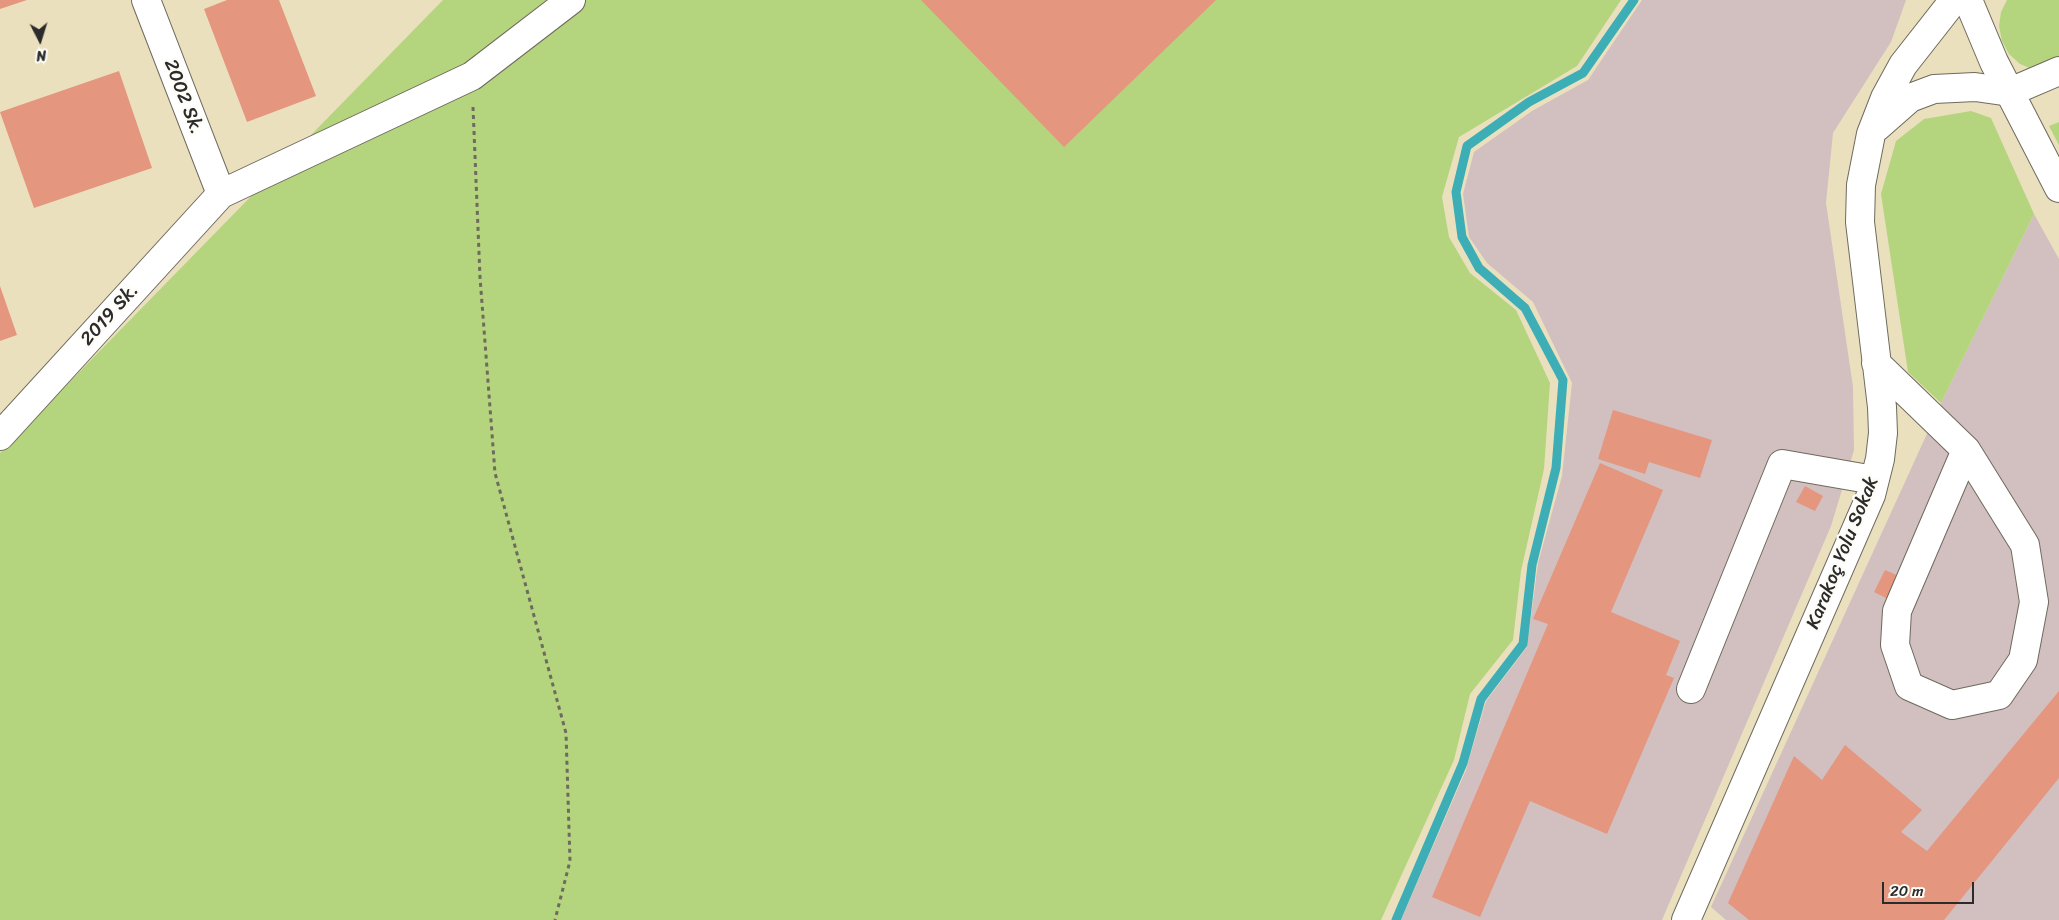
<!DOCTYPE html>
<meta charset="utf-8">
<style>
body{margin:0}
#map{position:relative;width:2059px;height:920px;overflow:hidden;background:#eae0be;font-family:Sriracha,sans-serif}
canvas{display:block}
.north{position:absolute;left:15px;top:15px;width:50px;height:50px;-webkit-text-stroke:4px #fdfcf7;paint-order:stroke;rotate:175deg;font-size:14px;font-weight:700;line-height:20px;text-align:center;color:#2b2b2b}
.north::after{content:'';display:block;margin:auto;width:18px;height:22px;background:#2b2b2b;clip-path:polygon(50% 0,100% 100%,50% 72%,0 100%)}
.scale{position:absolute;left:1882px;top:882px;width:92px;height:22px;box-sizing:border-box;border:2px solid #2b2b2b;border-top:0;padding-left:6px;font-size:15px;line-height:18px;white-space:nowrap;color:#2b2b2b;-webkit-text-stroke:4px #fdfcf7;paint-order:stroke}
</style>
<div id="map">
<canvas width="2059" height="920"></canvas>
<div class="north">N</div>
<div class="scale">20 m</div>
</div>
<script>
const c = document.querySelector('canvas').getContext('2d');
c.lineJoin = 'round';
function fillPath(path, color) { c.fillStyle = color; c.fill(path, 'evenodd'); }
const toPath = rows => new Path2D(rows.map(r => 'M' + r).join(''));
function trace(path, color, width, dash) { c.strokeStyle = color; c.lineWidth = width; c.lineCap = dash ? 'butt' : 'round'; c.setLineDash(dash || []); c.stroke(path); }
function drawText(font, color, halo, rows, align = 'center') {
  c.font = font + ' Sriracha,sans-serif'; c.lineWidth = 5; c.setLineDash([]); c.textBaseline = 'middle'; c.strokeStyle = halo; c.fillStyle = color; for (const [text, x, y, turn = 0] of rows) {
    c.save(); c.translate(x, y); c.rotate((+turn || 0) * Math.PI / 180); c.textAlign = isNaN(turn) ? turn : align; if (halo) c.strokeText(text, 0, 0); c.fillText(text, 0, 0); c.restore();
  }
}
const industrial = toPath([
 [1642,0,1906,0,1891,42,1833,133,1826,203,1853,387,1854,450,1831,526,1662,920,1401,920,1466,770,1486,701,1527,647,1538,563,1562,476,1572,383,1533,302,1487,263,1469,237,1463,194,1474,152,1532,111,1588,80],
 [2034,214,2059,259,2059,920,1726,920,1711,907,1941,403]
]);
const green = toPath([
 [443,0,1621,0,1577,66,1459,137,1442,197,1449,237,1470,273,1516,310,1550,383,1544,469,1521,571,1513,640,1470,694,1454,760,1381,920,0,920,0,453],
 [2007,0,2059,0,2059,70,2034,70,2020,64,2009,54,2002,41,1999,26,2001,12],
 [1971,111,1991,118,2034,214,1941,403,1908,372,1881,194,1896,141,1924,119],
 [2059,122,2059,145,2049,126]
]);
const stream = toPath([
 [1396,920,1463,763,1481,699,1523,644,1532,565,1556,468,1563,380,1525,308,1479,268,1462,237,1456,192,1467,146,1529,102,1583,73,1634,0]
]);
const building = toPath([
 [0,0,27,0,0,9],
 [227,0,279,0,316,96,247,122,204,9],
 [921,0,1216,0,1064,147],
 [119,71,152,168,34,208,0,112],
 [0,286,17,335,0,341],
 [1613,410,1712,440,1700,478,1649,462,1645,474,1598,459],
 [1600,463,1663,490,1611,612,1680,641,1666,675,1674,678,1607,834,1530,801,1480,917,1432,897,1548,624,1533,619],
 [1805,486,1823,496,1815,511,1796,502],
 [1885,570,1901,577,1890,600,1874,592],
 [2059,691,2059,778,1944,920,1749,920,1728,903,1794,756,1822,780,1845,745,1922,810,1901,832,1927,851]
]);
const path = toPath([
 [473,107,480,277,495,473,566,733,570,861,555,920]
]);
const minor = toPath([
 [146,0,221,194],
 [1877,127,1910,98,1934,89,1975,87,2010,92],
 [1876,363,1966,450,2025,545,2034,602,2023,660,1999,695,1952,705,1909,686,1895,645,1897,611,1966,450],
 [0,436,221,194,472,76,571,0],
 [1691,689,1782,464,1874,480],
 [1686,920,1871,495,1880,459,1883,433,1882,407,1860,222,1861,185,1871,134,1885,98,1903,65,1954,0]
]);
const major = toPath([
 [1968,0,1994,62,2059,188],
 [2010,92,2059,71]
]);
const streetNames = [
 ["2002 Sk.",183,97,69],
 ["2019 Sk.",110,315,-48],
 ["Karakoç Yolu Sokak",1843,553,-68]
];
fillPath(industrial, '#d2bfc0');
fillPath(green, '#b4d57d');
trace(stream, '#3daeb6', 9);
fillPath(building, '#e4967e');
trace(minor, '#6e6a5e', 30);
trace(major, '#6e6a5e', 30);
trace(path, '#6e6a5e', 3, [4, 4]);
trace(minor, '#fff', 28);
trace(major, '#fff', 28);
drawText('19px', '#2b2b2b', '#fdfcf7', streetNames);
</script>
